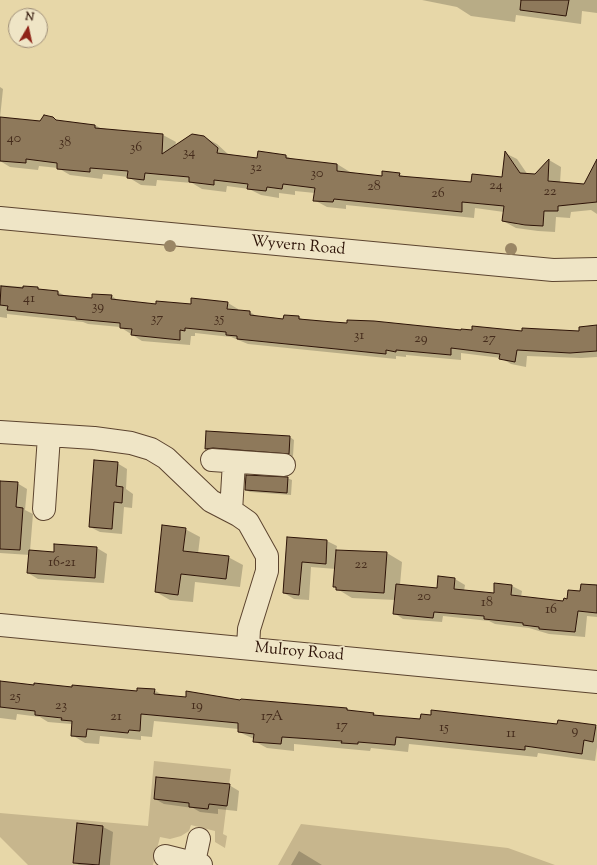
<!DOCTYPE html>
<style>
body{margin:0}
#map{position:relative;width:597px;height:865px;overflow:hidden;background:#e7d7a8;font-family:"Sorts Mill Goudy",serif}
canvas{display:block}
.north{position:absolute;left:8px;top:8px;width:40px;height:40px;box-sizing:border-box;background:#efe5c6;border:1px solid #a1917a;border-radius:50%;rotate:9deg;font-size:11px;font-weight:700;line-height:16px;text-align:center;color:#2d1307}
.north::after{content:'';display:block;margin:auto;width:14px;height:18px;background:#8f2418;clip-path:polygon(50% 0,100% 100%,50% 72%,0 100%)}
</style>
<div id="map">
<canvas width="597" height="865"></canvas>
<div class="north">N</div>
</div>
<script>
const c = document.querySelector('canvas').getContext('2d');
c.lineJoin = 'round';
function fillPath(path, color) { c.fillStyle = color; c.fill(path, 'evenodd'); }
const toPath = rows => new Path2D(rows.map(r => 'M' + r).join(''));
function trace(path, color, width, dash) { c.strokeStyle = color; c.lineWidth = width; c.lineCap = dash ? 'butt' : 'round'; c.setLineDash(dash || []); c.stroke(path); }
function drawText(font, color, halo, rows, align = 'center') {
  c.font = font + ' "Sorts Mill Goudy",serif'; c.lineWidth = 3.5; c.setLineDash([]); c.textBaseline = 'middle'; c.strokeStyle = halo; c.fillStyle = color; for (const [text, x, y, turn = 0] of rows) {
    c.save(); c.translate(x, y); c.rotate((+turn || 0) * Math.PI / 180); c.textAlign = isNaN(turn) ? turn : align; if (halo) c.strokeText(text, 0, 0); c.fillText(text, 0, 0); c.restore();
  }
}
const green = toPath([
 [154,761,231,769,223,834,227,836,225,848,215,842,215,831,191,825,189,831,181,836,170,839,160,837,153,865,28,865,0,837,0,813,148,826],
 [301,824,508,848,555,865,278,865]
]);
const shadow = toPath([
 [422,0,597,0,597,13,582,11,581,24,516,15,515,22,471,16,457,7],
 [0,87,3,89,0,118,40,122,53,118,60,122,95,125,102,129,163,135,176,142,175,146,204,137,217,144,229,155,258,159,259,152,286,156,294,160,337,164,350,172,349,173,383,177,399,174,405,177,472,183,502,178,505,153,517,159,528,175,535,175,549,160,561,167,560,183,584,185,597,171,597,214,591,210,571,212,570,218,556,217,555,232,538,231,516,228,503,221,504,212,475,208,474,218,346,205,346,209,327,207,314,200,315,193,295,191,295,195,279,193,279,198,261,195,249,189,227,186,226,192,202,189,192,183,157,180,156,186,141,185,128,177,103,174,102,179,70,175,58,168,39,166,38,170,10,167,0,161],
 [515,222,530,224,530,226,515,224],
 [0,285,37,288,42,290,58,292,66,296,93,299,112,296,119,301,157,305,192,305,228,303,238,309,238,311,250,312,258,317,284,320,299,317,305,321,462,331,523,333,580,332,597,326,597,357,581,358,527,356,526,367,511,364,501,358,461,353,461,360,406,355,406,357,396,356,396,359,248,344,231,337,195,333,195,336,191,336,190,345,142,341,120,327,88,324,83,322,7,314,7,318,0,317],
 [290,437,294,440,293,456,218,450,210,451,206,449],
 [117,463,127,469,126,489,133,494,132,508,124,507,122,534,100,532,90,527],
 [287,478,292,480,291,495,250,492,246,490],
 [0,482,17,483,27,489,25,510,33,514,30,551,54,553,97,548,107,554,104,583,38,579,28,573,30,555,0,553],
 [185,529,200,537,198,554,228,557,243,565,240,587,195,582,193,602,170,600,156,592],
 [288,538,327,541,337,546,336,551,387,553,402,562,400,585,438,589,439,577,455,579,465,585,464,591,494,594,495,584,512,586,522,591,521,597,564,602,594,584,597,585,597,617,587,616,585,637,549,634,529,628,495,624,489,621,443,616,442,622,403,619,394,613,395,600,352,598,334,587,336,569,311,567,309,600,294,599,284,593],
 [0,682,35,686,138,692,154,690,164,696,347,709,352,712,374,714,378,716,421,720,595,726,597,727,597,747,595,761,538,753,537,757,409,744,408,752,371,748,370,751,294,744,294,751,267,748,254,741,254,739,239,732,239,729,154,721,152,737,141,736,141,740,100,736,99,744,85,743,72,735,73,725,71,724,48,722,40,717,17,714,16,720,0,718],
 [229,785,239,791,237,811,218,809,218,814,200,812,193,808,164,804,155,799],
 [78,824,103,827,113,832,110,865,79,865,74,862],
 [299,851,322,865,291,865]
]);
const building = toPath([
 [521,0,569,0,566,16,520,10,521,0],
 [44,115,53,117,56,120,95,125,95,128,163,134,162,154,192,134,204,136,218,148,217,153,257,158,258,151,286,155,286,158,337,164,337,171,382,176,382,171,400,173,399,176,471,182,472,174,502,177,505,151,520,173,535,174,549,159,548,181,584,184,597,159,597,202,558,206,558,211,544,211,543,226,525,225,502,221,504,206,462,202,462,212,334,199,333,202,313,201,315,188,283,184,282,189,267,187,266,191,247,189,248,184,214,180,214,185,189,182,189,177,145,173,144,180,127,178,128,171,90,168,90,172,57,169,57,163,26,159,26,163,0,161,0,117,40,121,44,115],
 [1,286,23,288,23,286,38,287,38,289,58,291,58,295,92,298,92,294,112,295,111,299,156,304,156,301,191,304,191,298,228,302,227,309,250,311,250,315,283,319,284,315,299,316,299,319,333,322,347,323,347,320,374,321,461,330,461,329,472,330,472,326,522,331,522,328,579,331,579,327,597,325,597,351,570,353,517,350,515,362,499,359,500,354,451,348,451,355,396,350,396,352,386,350,386,354,237,339,237,336,226,335,226,332,185,328,185,331,180,330,180,340,131,335,132,329,120,328,120,323,76,319,76,317,7,310,8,306,0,305,1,286],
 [206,431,290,436,289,454,213,448,205,449,206,431],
 [94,460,118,462,116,486,123,487,122,503,114,502,112,529,89,527,94,460],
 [246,475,288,477,287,493,245,490,246,475],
 [0,481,18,482,16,507,23,508,20,550,0,549,0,481],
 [162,525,186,528,183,551,229,556,226,579,181,574,178,595,155,592,162,525],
 [287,537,327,540,326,564,302,562,299,595,283,593,287,537],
 [54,544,97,547,95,578,27,573,29,550,54,552,54,544],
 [336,550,387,552,384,593,336,590,336,587,333,587,336,550],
 [438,576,455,578,454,589,494,593,494,583,512,585,511,595,563,601,564,598,567,599,568,590,580,591,581,584,597,585,597,613,578,611,575,632,539,629,539,627,523,625,523,623,484,619,484,616,434,612,433,618,393,614,396,584,437,588,438,576],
 [0,681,34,685,34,683,72,687,72,685,137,691,137,688,155,689,154,694,186,697,186,691,240,700,241,699,347,708,347,710,374,713,373,715,420,719,421,714,431,715,431,710,557,724,558,720,596,725,593,742,584,740,582,754,525,746,525,750,396,737,395,745,358,742,358,744,341,743,342,741,282,737,281,744,253,742,254,734,238,732,238,723,141,714,140,731,129,730,128,733,87,729,86,737,71,736,72,721,61,720,62,718,35,715,35,711,0,707,0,681],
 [156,777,230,784,227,806,209,804,208,809,189,807,189,803,154,799,156,777],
 [77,823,103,826,99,865,73,863,77,823]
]);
const minor = toPath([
 [0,218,553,270,597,269],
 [0,432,94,438,131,443,151,449,166,458,211,501,238,515,248,522,267,556,267,571,249,629,248,648],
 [212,460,284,465],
 [44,509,49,436],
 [231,511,234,462],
 [0,625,597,682],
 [165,856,201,865],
 [194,862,199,839]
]);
const trees = [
 [170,246],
 [511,249]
];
const numberNames = [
 ["40",14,140],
 ["38",65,144],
 ["36",136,149],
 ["34",189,154],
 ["32",256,169],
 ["30",317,175],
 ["24",496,187],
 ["28",374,188],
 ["22",550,193],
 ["26",438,195],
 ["41",29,300],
 ["39",98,308],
 ["37",157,320],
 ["35",219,320],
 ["31",359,337],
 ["29",421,340],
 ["27",489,340],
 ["16-21",62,564],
 ["22",361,566],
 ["20",424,598],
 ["18",487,604],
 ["16",551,611],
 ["25",15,698],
 ["23",61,707],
 ["19",197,707],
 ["21",116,718],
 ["17A",272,718],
 ["17",342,727],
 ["15",444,729],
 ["9",575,732],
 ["11",511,735]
];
const streetNames = [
 ["Wyvern Road",298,247,5],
 ["Mulroy Road",299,653,5]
];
fillPath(green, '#c7b68d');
fillPath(shadow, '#0003');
fillPath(building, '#8e795b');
trace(building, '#2d1307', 1);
trace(minor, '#5c442f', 24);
trace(minor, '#efe5c6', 22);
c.fillStyle = '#9a8665';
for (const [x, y] of trees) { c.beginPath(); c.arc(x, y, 6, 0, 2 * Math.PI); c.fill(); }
drawText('14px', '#452c1c', null, numberNames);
drawText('16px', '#2d1307', '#efe5c6', streetNames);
</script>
